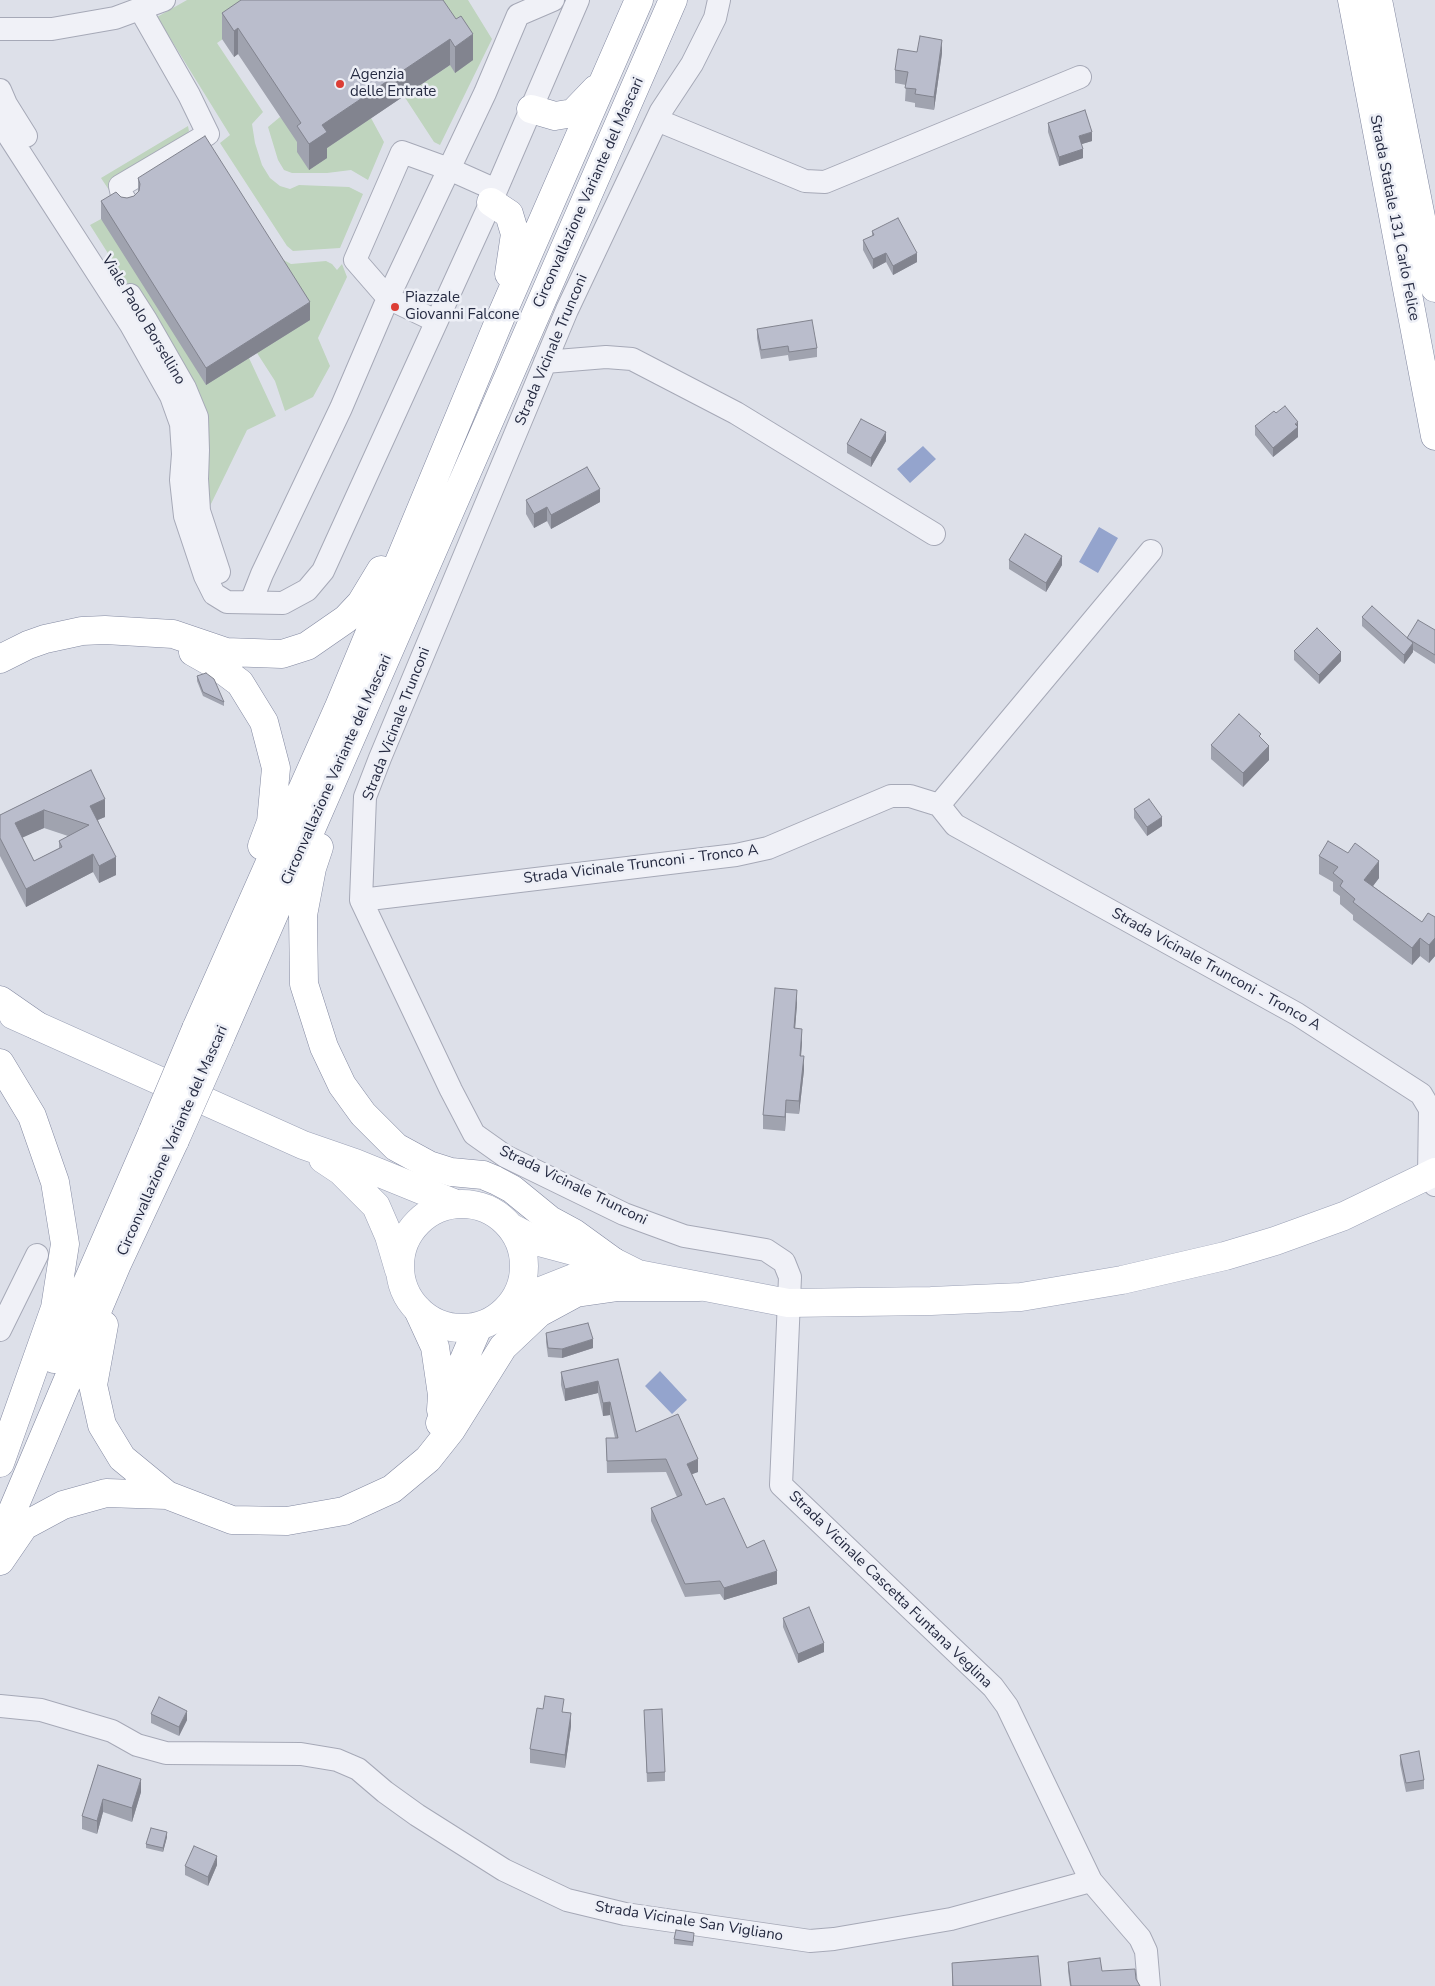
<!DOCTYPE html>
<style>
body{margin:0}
canvas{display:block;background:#dde0e9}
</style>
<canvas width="1435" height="1986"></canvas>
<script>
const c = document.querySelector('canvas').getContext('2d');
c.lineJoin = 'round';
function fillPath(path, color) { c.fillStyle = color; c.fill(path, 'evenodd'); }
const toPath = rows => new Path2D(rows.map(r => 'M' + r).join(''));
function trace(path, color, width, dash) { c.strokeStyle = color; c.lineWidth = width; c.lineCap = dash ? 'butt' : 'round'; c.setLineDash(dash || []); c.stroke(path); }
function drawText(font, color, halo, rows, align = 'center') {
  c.font = font + ' "Nunito Sans",sans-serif'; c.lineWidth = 5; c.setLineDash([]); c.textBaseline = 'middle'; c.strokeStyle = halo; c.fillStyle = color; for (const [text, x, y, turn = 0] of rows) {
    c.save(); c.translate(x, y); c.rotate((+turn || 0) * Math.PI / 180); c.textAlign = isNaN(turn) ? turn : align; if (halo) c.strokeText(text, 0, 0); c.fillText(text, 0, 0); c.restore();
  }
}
const green = toPath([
 [187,0,280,0,217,43,263,112,252,124,255,143,262,165,270,178,280,186,290,189,299,185,349,187,363,194,340,248,293,251,287,246,220,143,230,135,157,17],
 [426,0,468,0,492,39,440,145,434,142,404,96,450,65],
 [280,117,322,151,371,118,384,142,368,180,351,170,327,173,292,173,284,170,278,160,268,127],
 [188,126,189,131,182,138,111,193,101,178],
 [101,219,249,358,276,416,247,430,209,508,187,378,90,225],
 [280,258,291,264,326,261,332,264,337,270,342,264,347,277,318,338,330,366,313,397,285,411,275,381,257,353]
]);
const water = toPath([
 [923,446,936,459,910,483,897,469],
 [1099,527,1118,538,1098,573,1079,562],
 [660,1371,687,1400,672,1414,645,1386]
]);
const minor = toPath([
 [719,0,715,18,692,64,661,111,567,310,380,758,365,797,361,900,451,1090,474,1134,505,1156,624,1214,684,1236,766,1250,784,1262,790,1277,781,1485,993,1687,1007,1706,1091,1881,1140,1938,1146,1951,1149,1986],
 [0,29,52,29,115,18,164,0],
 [0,90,6,104,26,136],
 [657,120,805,181,825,182,1080,77],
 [0,122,131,325,171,396,181,424,183,454,181,480,185,516,205,576,214,594,227,602,283,603,307,590,323,571,491,202,578,0],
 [127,203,122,195,120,186,208,134,189,95,140,9],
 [130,295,146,320,185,388,197,417,198,450,197,479,199,511,219,572],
 [436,321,388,298,355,260,402,152,449,169,496,190],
 [545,362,606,357,632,359,736,413,934,534],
 [251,602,262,574,341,408,388,298,485,93,518,15,553,0],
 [939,805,1151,551],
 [361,900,736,855,768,848,891,796,910,796,939,805,955,825,1297,1014,1421,1094,1430,1109,1429,1175,1435,1185],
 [0,1330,37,1255],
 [0,1706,41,1710,112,1731,137,1745,166,1753,301,1754,337,1760,358,1769,385,1792,417,1815,504,1870,567,1900,625,1914,810,1941,834,1939,951,1919,1091,1881]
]);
const major = toPath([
 [13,1015,303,1145,355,1163,456,1204],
 [323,1159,341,1171,376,1206,389,1236,399,1270],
 '400 1266a62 62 0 1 1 124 0a62 62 0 1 1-124 0Z',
 [512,1228,539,1242,614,1262,638,1274,788,1303,931,1301,1021,1297,1122,1280,1225,1256,1275,1241,1344,1216,1435,1172],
 [510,1306,538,1292,576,1277,629,1275]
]);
const highway = toPath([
 [1352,0,1435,436],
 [1378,0,1435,288],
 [531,109,555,116,573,113,596,89],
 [491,202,509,214,515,234,509,274],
 [193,652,216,665,240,683,264,722,276,768,271,822,262,846],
 [0,659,28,645,45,639,82,631,105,630,173,634,226,652,282,654,307,646,346,619,361,603,381,570],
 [319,847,312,868,303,915,304,984,324,1047,342,1085,363,1114,396,1147,429,1165,451,1172,483,1175,495,1180,512,1189,550,1220,574,1233,614,1262],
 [0,1000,36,1025],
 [196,1029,338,709,502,314,639,0],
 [220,1038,673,0],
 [0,1063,32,1116,55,1182,65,1244,55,1308,0,1463],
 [418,1310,435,1347,442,1395,441,1410],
 [104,1325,93,1385,102,1425,122,1458,167,1495],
 [54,1359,153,1131],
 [440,1423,447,1408,463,1362,478,1327],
 [0,1540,117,1264,175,1140],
 [0,1561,24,1526,63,1505,106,1493,167,1495,232,1520,287,1521,344,1511,392,1489,428,1459,451,1430,503,1347,539,1313,576,1293,618,1287,699,1287]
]);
const highwayBridge = toPath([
 [153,1131,196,1029],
 [175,1140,220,1038]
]);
const wall = toPath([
 [443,0,473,60,455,73,450,65,327,148,327,158,309,170,297,152,297,142,238,54,234,57,222,39,222,13],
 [917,52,942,53,934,110,915,107,915,103,905,101,906,85,895,83,895,70],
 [1048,123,1092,141,1081,144,1083,158,1059,166,1048,132],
 [138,178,310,320,206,385,101,219,101,201,121,197,127,198,134,196,138,192],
 [872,231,917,262,893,275,886,262,873,269,863,250,863,240,872,236],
 [757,329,817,348,817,357,789,361,788,355,761,359,757,338],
 [1276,413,1298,427,1298,437,1273,457,1255,435,1255,426],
 [886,441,871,467,847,453,847,444],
 [526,500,600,502,551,529,547,521,534,528,526,514],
 [1009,560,1062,565,1046,592,1009,569],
 [1362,617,1407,638,1435,630,1435,664,1413,650,1413,652,1404,664,1362,626],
 [1294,651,1341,661,1319,684,1294,660],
 [197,676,224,702,224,706,203,696,197,681],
 [1261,738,1269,760,1243,787,1211,759,1211,745],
 [91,770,105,817,98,820,116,875,99,883,93,872,26,907,0,856,0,815],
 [44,828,68,836,59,841,59,848,34,861,22,837],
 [1134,809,1162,826,1147,836,1134,818],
 [1319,856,1379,878,1373,886,1422,922,1435,917,1435,956,1429,963,1420,956,1412,965,1353,920,1353,915,1340,904,1340,896,1333,891,1333,882,1319,874],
 [797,1004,795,1028,802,1042,801,1056,804,1070,799,1114,786,1113,785,1131,763,1129,763,1115],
 [546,1333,593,1348,562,1358,548,1357,546,1342],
 [618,1359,636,1432,698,1472,692,1474,706,1505,747,1548,777,1584,724,1600,720,1594,685,1597,651,1521,651,1508,677,1497,666,1472,607,1473,606,1438,615,1438,610,1415,603,1416,598,1393,565,1401,561,1385,561,1372],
 [783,1618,824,1652,798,1663,783,1627],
 [644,1710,665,1772,665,1781,647,1782],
 [564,1712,571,1726,565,1768,530,1763,530,1749],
 [151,1714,187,1720,179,1736,151,1723],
 [1400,1755,1424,1780,1424,1789,1406,1792,1400,1764],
 [98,1765,141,1792,132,1822,103,1812,97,1834,82,1829,82,1816],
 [167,1837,163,1852,146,1848,146,1844],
 [217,1865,208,1886,185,1875,185,1866],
 [694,1937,693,1946,674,1944,674,1939],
 [1068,1962,1102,1971,1136,1979,1140,1986,1070,1986,1068,1971],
 [952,1963,1041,1986,952,1986]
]);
const shadedWall = toPath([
 [238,28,238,54,234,57,234,31],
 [473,34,473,60,455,73,455,47],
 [450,39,450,65,327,148,327,158,309,170,309,144,322,125],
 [942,40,942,53,934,110,934,97],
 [1092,132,1092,141,1079,145,1079,136],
 [1083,149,1083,158,1059,166,1059,157],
 [886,253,886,262,873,269,873,259],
 [917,253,917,262,893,275,893,266],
 [310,302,310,320,206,385,206,368],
 [1298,422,1298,437,1273,457,1273,448],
 [886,432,886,441,871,467,871,458],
 [600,489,600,502,551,529,551,515],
 [547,507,547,521,534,528,534,514],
 [1062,556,1062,565,1046,592,1046,583],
 [1413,643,1413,652,1404,664,1404,655],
 [1341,652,1341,661,1319,684,1319,675],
 [1269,746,1269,760,1243,787,1243,773],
 [105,799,105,817,90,823,90,806],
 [44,810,44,828,15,841,15,823],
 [1162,817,1162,826,1147,836,1147,827],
 [93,854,93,872,26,907,26,889],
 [116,857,116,875,99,883,99,866],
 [1379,861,1379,878,1364,898,1364,880],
 [1420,938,1420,956,1412,965,1412,948],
 [1435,938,1435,956,1429,963,1429,945],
 [797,990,797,1004,794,1042,794,1028],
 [802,1029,802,1042,800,1069,800,1056],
 [804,1056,804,1070,799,1114,799,1101],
 [786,1100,786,1113,785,1131,785,1117],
 [593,1339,593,1348,562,1358,562,1349],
 [598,1381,598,1393,565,1401,565,1389],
 [610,1402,610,1415,603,1416,603,1403],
 [698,1459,698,1472,687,1476,687,1464],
 [777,1571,777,1584,724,1600,724,1588],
 [824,1643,824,1652,798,1663,798,1654],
 [187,1711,187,1720,179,1736,179,1727],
 [571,1713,571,1726,565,1768,565,1755],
 [141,1779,141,1792,132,1822,132,1808],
 [103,1799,103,1812,97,1834,97,1821],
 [167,1832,167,1837,163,1852,163,1848],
 [217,1856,217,1865,208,1886,208,1877]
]);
const building = toPath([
 [241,0,443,0,456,19,461,16,473,34,455,47,450,39,322,125,327,132,309,144,297,126,301,123,238,28,234,31,222,13,241,0],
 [920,36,942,40,934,97,915,94,916,89,905,88,908,72,895,70,898,49,917,52,920,36],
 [1085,110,1092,132,1079,136,1083,149,1059,157,1048,123,1085,110],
 [205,136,310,302,206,368,101,201,116,192,121,197,127,198,134,196,139,191,140,184,138,178,205,136],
 [898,218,917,253,893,266,886,253,873,259,863,240,874,235,872,231,898,218],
 [812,320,817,348,789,352,788,346,761,350,757,329,812,320],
 [1285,406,1298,422,1295,424,1298,427,1273,448,1255,426,1274,411,1276,413,1285,406],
 [861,419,886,432,871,458,847,444,861,419],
 [587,467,600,489,551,515,547,507,534,514,526,500,587,467],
 [1025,534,1062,556,1046,583,1009,560,1025,534],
 [1372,606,1413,643,1404,655,1362,617,1372,606],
 [1418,620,1435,630,1435,655,1407,638,1418,620],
 [1317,628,1341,652,1319,675,1294,651,1317,628],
 [206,673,214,679,224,702,203,692,197,676,206,673],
 [1239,714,1261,734,1259,736,1269,746,1243,773,1211,745,1239,714],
 [91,770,105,799,90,806,116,857,99,866,93,854,26,889,0,838,0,815,91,770],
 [44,810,89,825,59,841,62,847,34,861,15,823,44,810],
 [1149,799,1162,817,1147,827,1134,809,1149,799],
 [1328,841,1348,853,1355,843,1379,861,1364,880,1422,922,1428,913,1435,917,1435,938,1429,945,1420,938,1412,948,1353,902,1355,899,1340,886,1343,881,1333,873,1338,867,1319,856,1328,841],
 [775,988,797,990,794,1028,802,1029,800,1056,804,1056,799,1101,786,1100,785,1117,763,1115,775,988],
 [588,1323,593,1339,562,1349,548,1348,546,1333,588,1323],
 [618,1359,636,1432,678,1414,698,1459,687,1464,706,1505,724,1498,747,1548,764,1540,777,1571,724,1588,720,1581,685,1584,651,1508,682,1495,666,1459,607,1461,606,1438,618,1438,610,1402,603,1403,598,1381,565,1389,561,1372,618,1359],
 [809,1607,824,1643,798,1654,783,1618,809,1607],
 [545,1696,564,1699,562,1712,571,1713,565,1755,530,1749,537,1708,543,1709,545,1696],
 [159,1697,187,1711,179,1727,151,1714,159,1697],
 [662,1709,665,1772,647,1773,644,1710,662,1709],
 [1419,1751,1424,1780,1406,1783,1400,1755,1419,1751],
 [98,1765,141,1779,132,1808,103,1799,97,1821,82,1816,98,1765],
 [151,1828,167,1832,163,1848,146,1844,151,1828],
 [194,1846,217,1856,208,1877,185,1866,194,1846],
 [676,1930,694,1933,693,1942,674,1939,676,1930],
 [1038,1956,1041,1986,953,1986,952,1963,1038,1956],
 [1100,1958,1102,1971,1135,1969,1136,1979,1140,1986,1071,1986,1068,1962,1100,1958]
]);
const markers = [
 [340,84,5,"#dc3d35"],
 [395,307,5,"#dc3d35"]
];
const poiNames = [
 ["Agenzia",350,75],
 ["delle Entrate",350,92],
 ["Piazzale",405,298],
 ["Giovanni Falcone",405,315]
];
const streetNames = [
 ["Circonvallazione Variante del Mascari",589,193,-66],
 ["Strada Statale 131 Carlo Felice",1394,218,79],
 ["Viale Paolo Borsellino",143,320,59],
 ["Strada Vicinale Trunconi",552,350,-67],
 ["Strada Vicinale Trunconi",397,724,-69],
 ["Circonvallazione Variante del Mascari",337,770,-66],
 ["Strada Vicinale Trunconi - Tronco A",641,865,-7],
 ["Strada Vicinale Trunconi - Tronco A",1216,970,29],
 ["Circonvallazione Variante del Mascari",173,1141,-66],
 ["Strada Vicinale Trunconi",573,1186,26],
 ["Strada Vicinale Cascetta Funtana Veglina",890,1590,44],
 ["Strada Vicinale San Vigliano",689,1922,9]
];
fillPath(green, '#bfd4be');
fillPath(water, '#94a4cd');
trace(minor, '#a6a9b7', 24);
trace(major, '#9ba1b6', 29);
trace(highway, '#8389a1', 29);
trace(minor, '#f0f1f7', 22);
trace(major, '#fff', 28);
trace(highway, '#fff', 28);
trace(highwayBridge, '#8389a1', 29, []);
trace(highwayBridge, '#fff', 28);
fillPath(wall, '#a0a3af');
fillPath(shadedWall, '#82848f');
fillPath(building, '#babdcc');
trace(building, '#82848f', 1);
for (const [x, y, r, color] of markers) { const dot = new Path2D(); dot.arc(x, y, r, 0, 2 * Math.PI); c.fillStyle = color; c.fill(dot); trace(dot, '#edeff6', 2); }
drawText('15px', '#252a41', '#edeff6', poiNames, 'left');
drawText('15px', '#252a41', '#edeff6', streetNames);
</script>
